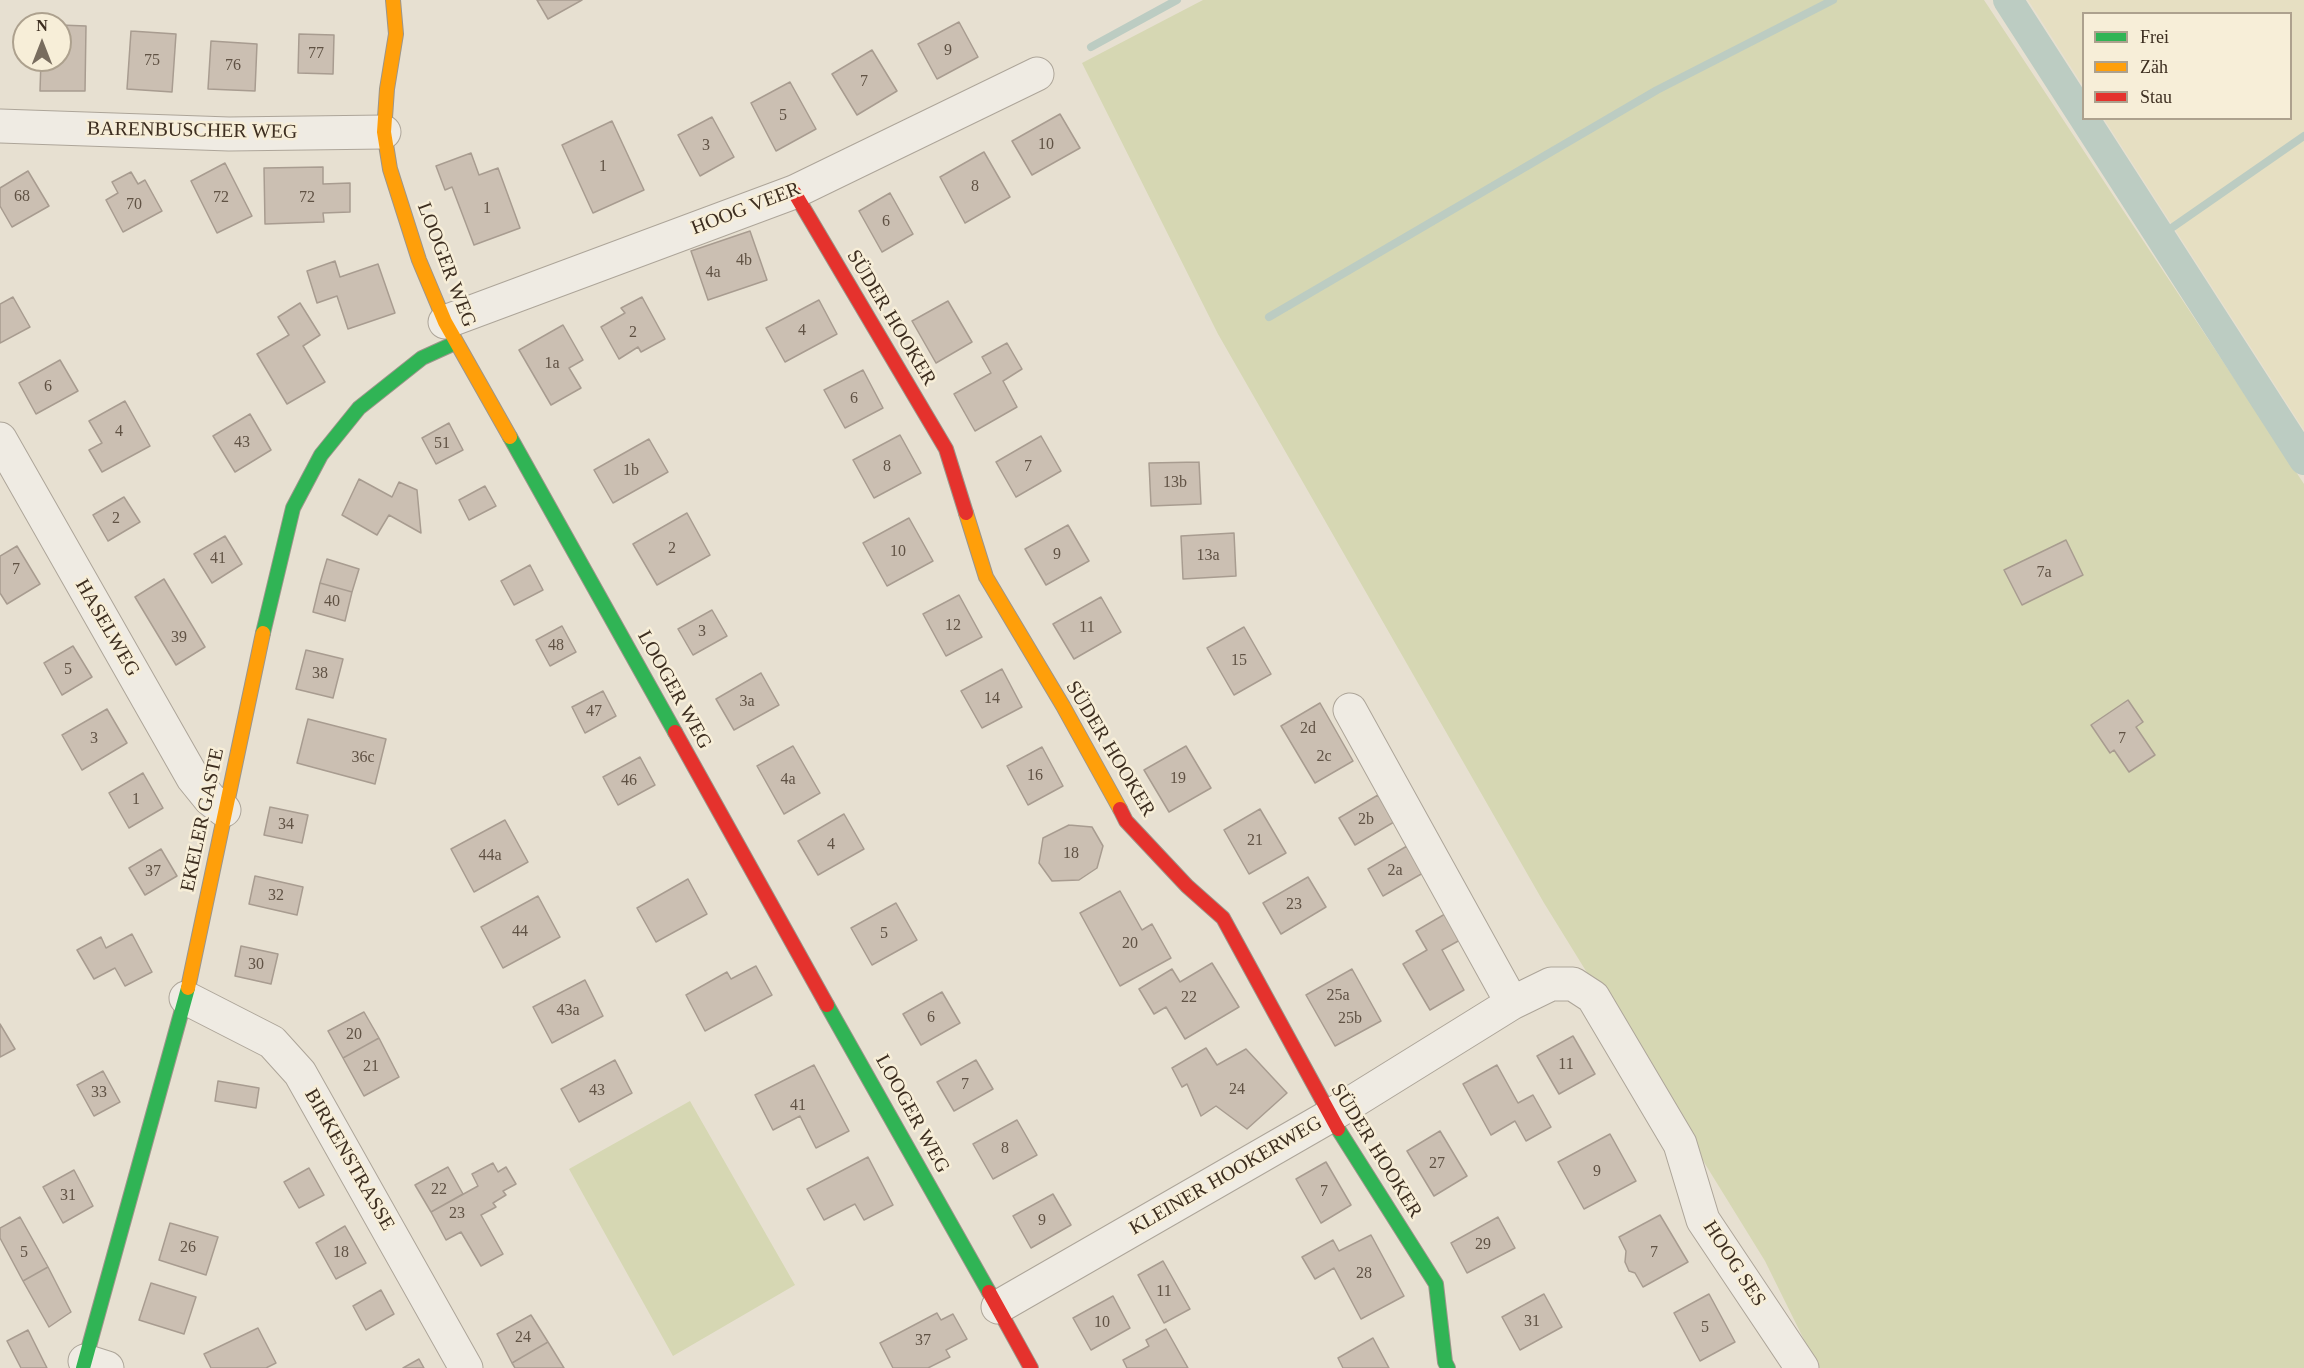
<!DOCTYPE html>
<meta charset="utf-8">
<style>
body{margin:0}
#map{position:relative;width:2304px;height:1368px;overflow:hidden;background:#e7e0d1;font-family:Georgia,serif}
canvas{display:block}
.legend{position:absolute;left:2082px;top:12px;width:210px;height:108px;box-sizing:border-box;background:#f7eed8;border:2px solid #ada18e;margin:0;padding:8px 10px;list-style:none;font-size:18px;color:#3d2e20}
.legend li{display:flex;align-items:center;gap:12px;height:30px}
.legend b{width:30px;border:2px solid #ada18e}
.north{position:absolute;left:12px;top:12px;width:60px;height:60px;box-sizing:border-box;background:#f7eed8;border:2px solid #ada18e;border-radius:50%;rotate:0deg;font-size:16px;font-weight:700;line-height:24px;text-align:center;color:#3d2e20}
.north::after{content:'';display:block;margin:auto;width:21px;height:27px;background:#786c5e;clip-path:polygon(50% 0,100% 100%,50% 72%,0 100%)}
</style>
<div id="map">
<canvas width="2304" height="1368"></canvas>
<ul class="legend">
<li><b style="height:8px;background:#30b455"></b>Frei</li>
<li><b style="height:8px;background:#ff9f0a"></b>Zäh</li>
<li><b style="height:8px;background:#e5322d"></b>Stau</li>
</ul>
<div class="north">N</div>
</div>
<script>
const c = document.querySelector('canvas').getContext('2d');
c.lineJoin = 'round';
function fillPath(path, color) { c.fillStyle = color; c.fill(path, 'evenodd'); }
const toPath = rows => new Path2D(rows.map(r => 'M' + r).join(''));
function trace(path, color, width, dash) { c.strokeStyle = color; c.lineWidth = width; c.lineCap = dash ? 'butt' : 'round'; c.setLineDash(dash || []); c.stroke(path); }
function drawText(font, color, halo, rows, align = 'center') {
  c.font = font + ' Georgia,serif'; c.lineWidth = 5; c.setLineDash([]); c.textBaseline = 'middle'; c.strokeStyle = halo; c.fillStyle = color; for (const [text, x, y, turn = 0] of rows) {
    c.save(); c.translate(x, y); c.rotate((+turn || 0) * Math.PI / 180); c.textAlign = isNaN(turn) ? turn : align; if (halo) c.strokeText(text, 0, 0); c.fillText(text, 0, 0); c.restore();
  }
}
const farmland = toPath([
 [2028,0,2304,0,2304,430,2104,119,2290,118,2290,14,2084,14,2083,86]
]);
const green = toPath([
 [1203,0,1984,0,2304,484,2304,1368,1818,1368,1765,1261,1544,903,1218,334,1082,63],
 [690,1101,795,1285,673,1356,569,1169]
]);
const stream = toPath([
 [1091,47,1177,0],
 [2160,236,2304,136],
 [1269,317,1657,90,1833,0]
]);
const canal = toPath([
 [2008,0,2084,118],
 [2084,118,2304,460]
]);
const building = toPath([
 [537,0,582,0,548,19,537,0],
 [959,22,978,57,937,79,918,44,959,22],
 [60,25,86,26,85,91,40,91,41,60,60,60,60,25],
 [131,31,176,34,172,92,127,89,131,31],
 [299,34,334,35,333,74,298,73,299,34],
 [211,41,257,44,255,91,208,89,211,41],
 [872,50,897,91,857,115,832,74,872,50],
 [790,82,816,129,776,151,751,103,790,82],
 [1060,114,1080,148,1032,175,1012,141,1060,114],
 [712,117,734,157,700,176,678,135,712,117],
 [612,121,644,190,593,213,562,145,612,121],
 [984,152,1010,197,965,223,940,177,984,152],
 [471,153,479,175,498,168,520,228,474,245,452,187,445,190,436,166,471,153],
 [225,163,252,216,217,233,191,181,225,163],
 [323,167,323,184,350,183,350,212,323,213,324,222,265,224,264,168,323,167],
 [28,171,49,206,12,227,0,206,0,188,28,171],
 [131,172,138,184,145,180,162,211,123,232,106,200,118,193,112,182,131,172],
 [890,193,913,234,882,252,859,211,890,193],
 [750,231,767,280,708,300,691,251,750,231],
 [335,261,340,277,378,264,395,313,348,329,337,296,317,303,307,271,335,261],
 [13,297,30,327,0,343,0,304,13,297],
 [642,297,665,339,641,352,638,347,619,359,601,327,625,313,621,308,642,297],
 [819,300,837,334,785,362,766,328,819,300],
 [948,301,972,342,936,363,912,321,948,301],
 [300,303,320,335,303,346,325,382,287,404,257,354,289,335,278,317,300,303],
 [563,325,583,360,569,368,581,388,551,405,519,350,563,325],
 [1007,343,1022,369,1003,381,1017,407,975,431,954,394,991,373,982,357,1007,343],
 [60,360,78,391,36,414,19,383,60,360],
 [863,370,883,408,845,428,824,390,863,370],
 [125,401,150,446,102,472,89,450,102,443,89,421,125,401],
 [250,414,271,450,235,472,213,436,250,414],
 [449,423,463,450,436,464,422,438,449,423],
 [900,435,921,473,874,498,853,460,900,435],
 [1041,436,1061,471,1016,497,996,462,1041,436],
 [649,439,668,472,613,503,594,470,649,439],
 [1199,462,1201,504,1151,506,1149,463,1199,462],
 [359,479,392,497,399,482,417,490,421,533,389,515,377,535,342,515,359,479],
 [485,486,496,506,469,520,459,500,485,486],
 [124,497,140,522,108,541,93,515,124,497],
 [687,513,710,555,657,585,633,544,687,513],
 [909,518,933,561,887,586,863,543,909,518],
 [1068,525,1089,561,1046,585,1025,549,1068,525],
 [1234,533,1236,576,1183,579,1181,536,1234,533],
 [225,536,242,564,212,583,194,554,225,536],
 [2066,540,2083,575,2022,605,2004,570,2066,540],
 [17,546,40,584,7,604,0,593,0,556,17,546],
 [327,559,359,569,352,592,320,583,327,559],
 [530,565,543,590,514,605,501,581,530,565],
 [164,579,205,647,176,665,135,597,164,579],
 [320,583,352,592,345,621,313,612,320,583],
 [959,595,982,637,946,656,923,614,959,595],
 [1101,597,1121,632,1074,659,1053,624,1101,597],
 [712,610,727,636,693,655,678,629,712,610],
 [562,626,576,652,550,666,536,640,562,626],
 [1244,627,1271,674,1234,695,1207,648,1244,627],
 [73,646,92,677,62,695,44,663,73,646],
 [306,650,343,659,333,698,296,689,306,650],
 [1002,669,1022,707,982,728,961,691,1002,669],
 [761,673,779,705,734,730,716,699,761,673],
 [603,691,616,716,585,733,572,707,603,691],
 [2128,700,2143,722,2136,727,2155,755,2129,772,2114,750,2110,753,2091,725,2128,700],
 [1320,703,1353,761,1315,783,1281,726,1320,703],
 [107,709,127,743,82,770,62,735,107,709],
 [308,719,386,739,375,784,297,763,308,719],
 [793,746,820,793,784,814,757,766,793,746],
 [1186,746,1211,788,1169,812,1144,770,1186,746],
 [1042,747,1063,786,1028,805,1007,766,1042,747],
 [640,757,655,785,618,805,603,777,640,757],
 [143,773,163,808,129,828,109,793,143,773],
 [1378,795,1394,822,1355,845,1339,818,1378,795],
 [270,807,308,815,302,843,264,835,270,807],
 [1260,809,1286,853,1249,874,1224,830,1260,809],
 [844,814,864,849,818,875,798,841,844,814],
 [505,820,528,862,474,892,451,849,505,820],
 [1069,825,1092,827,1103,846,1097,868,1079,880,1052,881,1039,863,1043,838,1069,825],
 [1407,846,1423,873,1383,896,1368,869,1407,846],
 [161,849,177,876,145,895,129,868,161,849],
 [255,876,303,887,297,915,249,904,255,876],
 [1308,877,1326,907,1281,934,1263,903,1308,877],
 [688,879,707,914,656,942,637,908,688,879],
 [1120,891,1142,930,1152,924,1171,958,1120,986,1080,913,1120,891],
 [538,896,560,937,503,968,481,927,538,896],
 [896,903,917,940,872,965,851,928,896,903],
 [1445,914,1460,940,1442,950,1464,990,1430,1010,1403,964,1427,950,1416,931,1445,914],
 [132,934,152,972,125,986,115,968,94,979,77,950,101,937,106,948,132,934],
 [241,946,278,954,271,984,235,976,241,946],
 [1212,963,1239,1007,1185,1039,1166,1007,1154,1014,1139,989,1172,969,1180,982,1212,963],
 [756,966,772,995,705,1031,686,995,727,972,731,979,756,966],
 [1352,969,1381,1021,1335,1046,1306,995,1352,969],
 [585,980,603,1016,552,1043,533,1007,585,980],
 [942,992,960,1023,921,1045,903,1014,942,992],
 [364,1012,379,1038,343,1058,328,1031,364,1012],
 [0,1024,15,1049,0,1057,0,1024],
 [1573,1036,1595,1074,1559,1094,1537,1056,1573,1036],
 [379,1038,399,1077,364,1096,343,1058,379,1038],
 [1206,1048,1217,1065,1246,1049,1287,1093,1247,1129,1216,1106,1201,1116,1187,1084,1182,1087,1172,1068,1206,1048],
 [615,1060,632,1093,579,1122,561,1089,615,1060],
 [976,1060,993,1089,954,1111,937,1082,976,1060],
 [814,1065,849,1131,816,1148,800,1116,773,1130,755,1095,814,1065],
 [1497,1065,1518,1103,1533,1095,1551,1127,1526,1141,1515,1121,1491,1135,1463,1084,1497,1065],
 [103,1071,120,1102,94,1116,77,1085,103,1071],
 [218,1081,259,1088,256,1108,215,1101,218,1081],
 [1017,1120,1037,1155,993,1179,973,1144,1017,1120],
 [1440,1131,1467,1176,1434,1196,1407,1151,1440,1131],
 [1610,1134,1636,1181,1584,1209,1558,1162,1610,1134],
 [868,1157,893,1205,864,1220,855,1204,824,1220,807,1189,868,1157],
 [1326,1162,1351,1205,1321,1223,1296,1179,1326,1162],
 [493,1163,498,1172,506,1167,516,1184,503,1191,506,1195,493,1203,496,1207,481,1215,503,1254,481,1266,461,1232,446,1240,431,1212,478,1186,472,1174,493,1163],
 [448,1167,463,1194,431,1212,415,1185,448,1167],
 [309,1168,324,1195,299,1208,284,1182,309,1168],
 [74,1170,93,1206,63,1223,43,1187,74,1170],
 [1053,1194,1071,1225,1031,1248,1013,1216,1053,1194],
 [1660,1215,1688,1262,1643,1287,1635,1273,1629,1271,1625,1262,1626,1251,1619,1237,1660,1215],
 [20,1217,48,1267,23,1281,0,1238,0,1228,20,1217],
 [1498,1217,1515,1248,1467,1273,1451,1243,1498,1217],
 [170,1223,218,1237,206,1275,159,1260,170,1223],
 [345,1226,366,1263,336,1279,316,1243,345,1226],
 [1371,1235,1404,1296,1361,1319,1334,1268,1315,1279,1302,1257,1333,1240,1339,1251,1371,1235],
 [1163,1261,1190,1309,1164,1323,1138,1275,1163,1261],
 [48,1267,71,1312,49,1327,23,1281,48,1267],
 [151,1283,196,1297,184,1334,139,1320,151,1283],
 [381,1290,394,1314,366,1330,353,1306,381,1290],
 [1544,1294,1562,1327,1520,1350,1502,1317,1544,1294],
 [1709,1294,1735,1342,1700,1361,1674,1313,1709,1294],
 [1113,1296,1130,1328,1091,1350,1073,1318,1113,1296],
 [937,1313,941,1320,953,1314,967,1339,946,1350,950,1357,928,1368,893,1368,880,1343,937,1313],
 [531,1315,548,1342,512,1363,497,1334,531,1315],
 [258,1328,276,1363,266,1368,211,1368,204,1354,258,1328],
 [1166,1329,1188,1368,1127,1368,1123,1360,1149,1346,1146,1340,1166,1329],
 [28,1330,47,1368,21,1368,7,1341,28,1330],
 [1373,1338,1389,1368,1343,1368,1338,1358,1373,1338],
 [548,1342,564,1368,515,1368,512,1363,548,1342],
 [419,1359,424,1368,403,1368,419,1359]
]);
const street = toPath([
 [0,126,229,134,384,132],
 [445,322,794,192,1037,74],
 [0,439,193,778,210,799,224,810],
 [1350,710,1512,1003],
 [186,998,272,1042,300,1073,466,1368],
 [998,1307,1330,1116,1512,1003,1551,984,1573,984,1593,997,1680,1144,1703,1220,1802,1368],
 [85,1361,107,1368]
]);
const fast = toPath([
 [510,437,675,732],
 [263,633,293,508,321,455,359,408,422,358,455,343],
 [827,1005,989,1292],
 [1338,1129,1436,1284,1445,1362,1448,1368],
 [83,1368,188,988]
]);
const slow = toPath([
 [393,0,396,34,387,89,384,132,390,169,419,260,445,322,510,437],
 [966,513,986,577,1063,706,1120,809],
 [188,988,263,633]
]);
const jam = toPath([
 [794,192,946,449,966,513],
 [675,732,827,1005],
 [1120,809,1126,821,1187,886,1223,918,1338,1129],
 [989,1292,1031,1368]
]);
const numberNames = [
 ["9",948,51],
 ["77",316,54],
 ["75",152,61],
 ["76",233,66],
 ["7",864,82],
 ["5",783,116],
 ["10",1046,145],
 ["3",706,146],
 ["1",603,167],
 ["8",975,187],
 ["68",22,197],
 ["72",221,198],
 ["72",307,198],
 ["70",134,205],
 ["1",487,209],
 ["6",886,222],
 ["4b",744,261],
 ["4a",713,273],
 ["4",802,331],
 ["2",633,333],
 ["1a",552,364],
 ["6",48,387],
 ["6",854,399],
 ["4",119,432],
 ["43",242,443],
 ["51",442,444],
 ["8",887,467],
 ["7",1028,467],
 ["1b",631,471],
 ["13b",1175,483],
 ["2",116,519],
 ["2",672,549],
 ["10",898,552],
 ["9",1057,555],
 ["13a",1208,556],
 ["41",218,559],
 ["7",16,570],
 ["7a",2044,573],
 ["40",332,602],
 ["12",953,626],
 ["11",1087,628],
 ["3",702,632],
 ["39",179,638],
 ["48",556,646],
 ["15",1239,661],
 ["5",68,670],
 ["38",320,674],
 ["14",992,699],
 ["3a",747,702],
 ["47",594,712],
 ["2d",1308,729],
 ["3",94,739],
 ["7",2122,739],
 ["2c",1324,757],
 ["36c",363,758],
 ["16",1035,776],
 ["19",1178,779],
 ["4a",788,780],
 ["46",629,781],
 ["1",136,800],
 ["2b",1366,820],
 ["34",286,825],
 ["21",1255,841],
 ["4",831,845],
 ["18",1071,854],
 ["44a",490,856],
 ["2a",1395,871],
 ["37",153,872],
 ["32",276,896],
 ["23",1294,905],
 ["44",520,932],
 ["5",884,934],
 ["20",1130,944],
 ["30",256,965],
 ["25a",1338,996],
 ["22",1189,998],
 ["43a",568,1011],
 ["6",931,1018],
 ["25b",1350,1019],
 ["20",354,1035],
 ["11",1566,1065],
 ["21",371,1067],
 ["7",965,1085],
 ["24",1237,1090],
 ["43",597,1091],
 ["33",99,1093],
 ["41",798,1106],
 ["8",1005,1149],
 ["27",1437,1164],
 ["9",1597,1172],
 ["22",439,1190],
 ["7",1324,1192],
 ["31",68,1196],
 ["23",457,1214],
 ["9",1042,1221],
 ["29",1483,1245],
 ["26",188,1248],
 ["5",24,1253],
 ["18",341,1253],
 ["7",1654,1253],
 ["28",1364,1274],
 ["11",1164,1292],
 ["31",1532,1322],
 ["10",1102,1323],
 ["5",1705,1328],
 ["24",523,1338],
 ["37",923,1341]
];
const streetNames = [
 ["BARENBUSCHER WEG",192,131,1],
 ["HOOG VEER",746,209,-21],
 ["LOOGER WEG",446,265,69],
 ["SÜDER HOOKER",891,318,59],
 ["HASELWEG",107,628,60],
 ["LOOGER WEG",674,690,61],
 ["SÜDER HOOKER",1110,749,59],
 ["EKELER GASTE",203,820,-78],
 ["LOOGER WEG",912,1114,61],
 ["SÜDER HOOKER",1376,1151,58],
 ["BIRKENSTRASSE",349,1160,60],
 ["KLEINER HOOKERWEG",1226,1176,-30],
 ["HOOG SES",1734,1264,57]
];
fillPath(farmland, '#e6dfc2');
fillPath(green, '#d6d7b3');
trace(stream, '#bcccc2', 8);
trace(canal, '#bcccc2', 30);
fillPath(building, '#cbbfb2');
trace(building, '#a89c90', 1.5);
trace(street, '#ada599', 35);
trace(fast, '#9c958a', 16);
trace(slow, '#9c958a', 16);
trace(jam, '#9c958a', 16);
trace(street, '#efebe3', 33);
trace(fast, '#30b455', 14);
trace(slow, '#ff9f0a', 14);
trace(jam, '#e5322d', 14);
drawText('16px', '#605244', null, numberNames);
drawText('20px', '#3d2e20', '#f7eed8', streetNames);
</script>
